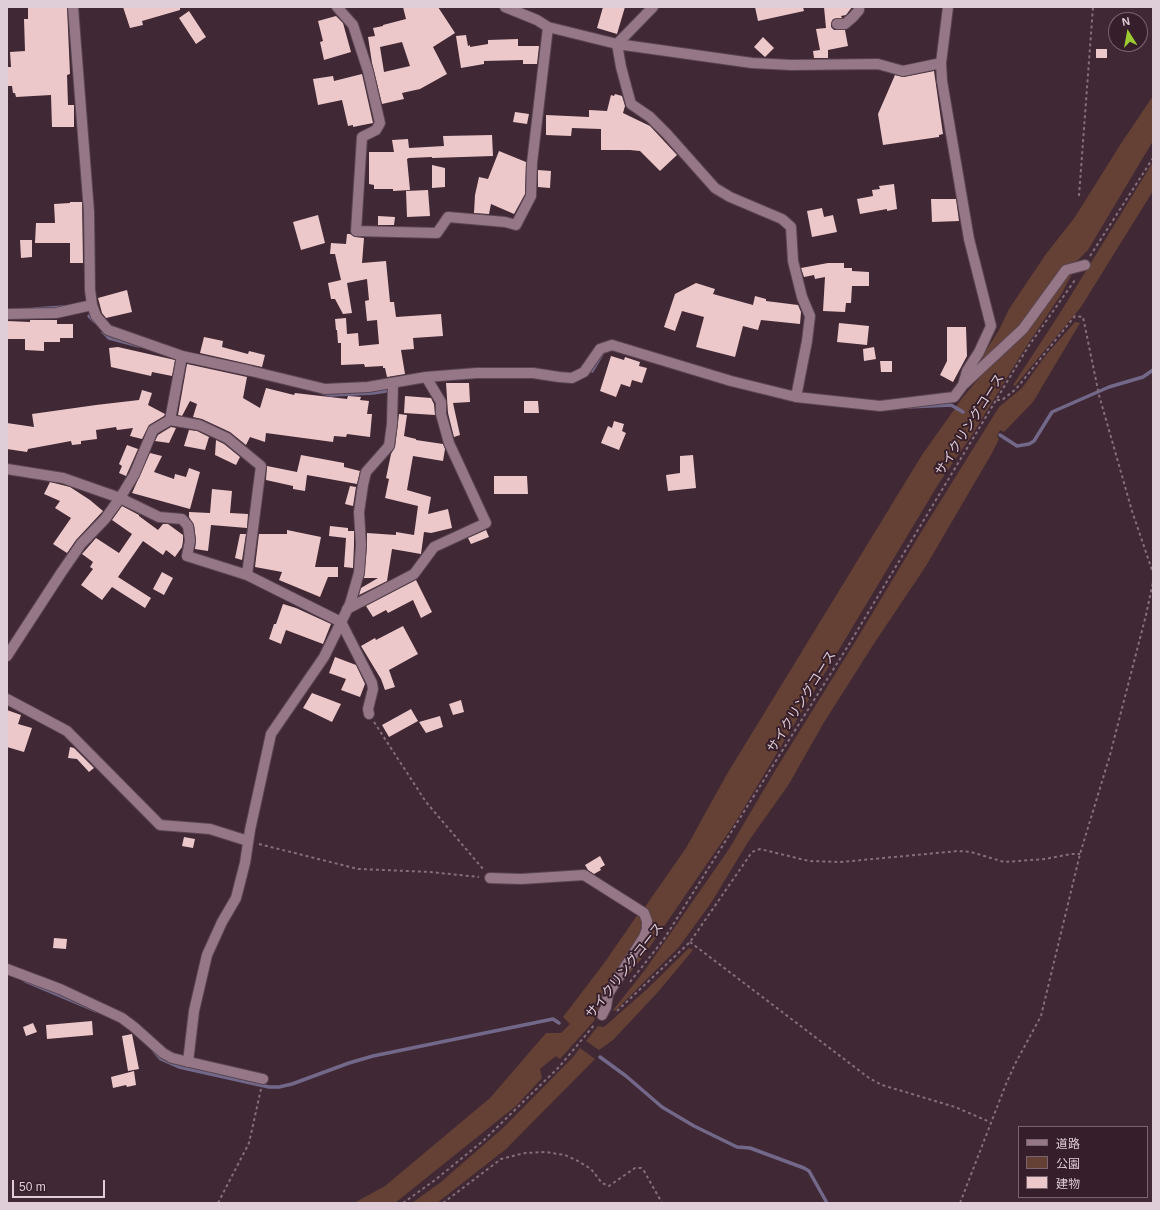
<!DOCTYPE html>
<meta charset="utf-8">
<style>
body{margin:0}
#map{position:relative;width:1160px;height:1210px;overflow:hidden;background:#402835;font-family:Helvetica,"Noto Sans JP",sans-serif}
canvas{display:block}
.frame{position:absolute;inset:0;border:8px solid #dfced7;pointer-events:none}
.legend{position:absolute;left:1018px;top:1126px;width:130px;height:72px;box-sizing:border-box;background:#361e2b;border:1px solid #7a6470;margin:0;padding:5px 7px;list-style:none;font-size:12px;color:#dfced7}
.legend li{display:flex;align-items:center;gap:8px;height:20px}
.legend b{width:20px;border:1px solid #7a6470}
.north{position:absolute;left:1108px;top:12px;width:40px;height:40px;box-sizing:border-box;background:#361e2b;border:1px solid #7a6470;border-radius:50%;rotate:349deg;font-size:11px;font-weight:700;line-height:16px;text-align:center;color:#dfced7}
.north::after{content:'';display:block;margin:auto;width:14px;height:18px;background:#9cca31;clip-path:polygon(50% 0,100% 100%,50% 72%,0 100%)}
.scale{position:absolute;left:12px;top:1180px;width:93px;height:18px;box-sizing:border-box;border:2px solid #dfced7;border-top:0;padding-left:5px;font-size:12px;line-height:14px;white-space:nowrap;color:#dfced7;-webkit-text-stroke:3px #361e2b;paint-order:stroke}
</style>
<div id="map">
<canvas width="1160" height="1210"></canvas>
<div class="frame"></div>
<ul class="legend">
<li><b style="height:5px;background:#957787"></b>道路</li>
<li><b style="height:11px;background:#644134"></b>公園</li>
<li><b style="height:11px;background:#edc8ca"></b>建物</li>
</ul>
<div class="north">N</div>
<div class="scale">50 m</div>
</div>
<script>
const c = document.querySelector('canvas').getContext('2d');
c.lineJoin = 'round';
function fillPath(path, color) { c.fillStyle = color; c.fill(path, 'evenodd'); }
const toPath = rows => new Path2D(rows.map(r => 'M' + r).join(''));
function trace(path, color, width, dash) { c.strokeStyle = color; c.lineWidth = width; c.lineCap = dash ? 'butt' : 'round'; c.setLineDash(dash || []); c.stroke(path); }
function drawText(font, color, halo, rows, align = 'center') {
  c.font = font + ' Helvetica,"Noto Sans JP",sans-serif'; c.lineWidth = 4; c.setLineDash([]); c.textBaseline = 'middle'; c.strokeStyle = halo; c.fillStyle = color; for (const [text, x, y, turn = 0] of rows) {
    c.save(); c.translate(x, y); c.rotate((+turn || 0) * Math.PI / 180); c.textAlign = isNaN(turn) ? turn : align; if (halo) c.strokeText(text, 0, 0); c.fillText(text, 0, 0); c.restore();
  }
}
const green = toPath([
 [1153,96,1153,141,1088,250,1078,260,1063,268,1022,325,971,374,999,330,1009,309,1046,254,1075,217,1122,142],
 [1153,162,1153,191,1081,307,1015,386,1013,385,1060,313],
 [1070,272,1072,274,1062,293,1024,350,972,435,939,483,735,823,645,954,614,993,649,922,645,907,686,848,727,774,922,455,963,397],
 [1075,322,1080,323,1033,402,1004,432,1000,430,997,436,999,439,992,453,926,566,873,645,823,724,789,784,748,842,711,903,679,947,615,1011,613,1010,645,970,729,849,776,769,855,642,920,534,999,407,1022,388,1046,355],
 [638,914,644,926,599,1007,594,1021,560,1059,556,1056,540,1069,542,1078,516,1106,395,1203,354,1203,385,1186,490,1098,546,1033,561,1033,570,1024,563,1017,605,962],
 [689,948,693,950,658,992,613,1040,599,1050,586,1041,598,1026,604,1027,646,990],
 [580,1048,595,1059,506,1149,437,1203,412,1203,441,1182,503,1128,573,1057]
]);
const stream = toPath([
 [34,309,64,307],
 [89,316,95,322],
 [103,332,109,338,139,346],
 [592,371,602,354],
 [322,393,331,395,373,393,386,391],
 [908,407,951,405,963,412],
 [1000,435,1017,446,1029,444,1034,441,1052,412,1109,387,1143,377,1153,370],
 [25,981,96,1011],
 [154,1051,161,1059,179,1067,269,1087,279,1087,292,1084,349,1063,373,1056,553,1019,559,1023],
 [600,1057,626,1076,662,1107,694,1126,737,1147,750,1148,804,1168,809,1171,827,1203]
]);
const building = toPath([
 [28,7,67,7,70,74,67,75,68,105,74,105,74,127,52,127,51,95,16,97,15,93,13,93,12,86,7,86,7,67,11,67,10,52,25,51,24,19,28,19],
 [123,7,180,7,180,10,142,21,143,25,130,28],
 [403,7,438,7,455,33,433,47,447,74,420,89,402,93,404,99,382,104,372,63,368,37,375,36,373,28,383,26,383,25,406,19],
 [402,42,410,66,384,72,380,47],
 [603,7,625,7,617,34,597,28],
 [755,7,803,7,804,11,758,21],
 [824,7,852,7,846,15,841,16,842,18,833,19,831,24,831,27,834,30,845,30,848,46,828,50,828,58,814,58,813,51,820,50,816,29,826,28],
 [189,11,206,37,196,44,179,18],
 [336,16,343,23,351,52,324,60,320,42,323,41,318,21],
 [466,35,468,46,470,45,470,47,488,44,488,40,518,39,518,46,539,46,537,64,523,64,523,60,484,61,484,64,461,68,456,36],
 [763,37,774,48,765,57,754,47],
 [1096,49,1107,49,1107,58,1096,58],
 [934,71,943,134,939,135,939,137,883,145,878,114,895,75,904,77],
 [362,74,373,123,353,127,353,125,348,126,342,100,318,105,313,79,333,76,334,81],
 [615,94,622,96,625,106,623,113,650,126,677,155,660,171,640,151,630,150,601,150,601,129,572,128,571,136,546,135,546,115,589,117,589,110,607,111,611,95,614,96],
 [515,112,529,114,527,124,513,122],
 [492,135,493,156,432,158,432,157,409,158,407,159,410,190,393,191,393,189,374,189,374,185,369,184,369,152,394,152,392,140,408,139,409,148,444,146,443,136],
 [499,151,526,162,525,194,514,214,491,204,489,214,474,213,475,195,479,177,488,179],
 [432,165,445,168,445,187,432,188],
 [538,170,551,171,550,188,538,187],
 [894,184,897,209,887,211,887,209,860,214,857,199,873,196,872,190,880,189,879,186],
 [428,190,430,216,407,217,406,191],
 [931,199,956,199,959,221,932,222],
 [70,202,82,202,83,263,70,263,70,243,35,243,36,223,55,223,54,204,70,203],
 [822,208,824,217,833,215,837,232,812,237,807,211],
 [318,215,325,243,301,250,293,222],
 [378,216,395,217,394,225,378,225],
 [347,234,350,234,355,237,364,238,362,263,386,261,390,302,394,302,396,317,441,314,443,336,413,338,414,349,401,350,405,374,387,377,385,368,383,368,383,366,365,367,364,364,341,365,341,343,338,343,337,330,336,330,335,319,346,318,347,334,358,333,359,346,379,344,377,320,367,321,365,301,369,300,367,279,347,283,352,313,343,314,335,299,331,299,328,283,341,280,335,254,330,254,331,243,346,244],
 [20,240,32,240,32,257,21,258],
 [828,263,844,263,844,268,852,268,852,271,869,272,869,286,852,286,851,303,846,303,845,312,823,311,825,277,815,279,814,275,804,277,801,268],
 [696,283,715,289,713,294,753,305,755,296,766,299,766,301,798,305,801,312,800,324,761,320,758,330,743,326,735,357,696,347,704,317,682,311,675,331,664,327,675,294],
 [127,290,132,312,106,318,102,313,98,298],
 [30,320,57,320,57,324,73,324,73,338,60,338,60,342,44,342,44,351,25,350,25,339,7,339,7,321,30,322],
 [839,323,869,326,867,345,837,342],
 [947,327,966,327,967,356,953,382,940,375,947,361],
 [204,337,223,341,222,347,248,354,249,351,265,355,262,367,200,353],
 [118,347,175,360,172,376,152,372,151,376,111,367,109,348],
 [874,347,876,359,864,361,863,349],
 [611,356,624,360,625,357,640,362,639,366,647,368,642,383,632,380,630,387,621,384,616,397,600,391],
 [880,361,892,361,892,372,881,372],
 [187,364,247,377,243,398,260,408,266,388,294,395,295,393,347,399,348,396,361,397,360,400,369,401,367,414,372,414,370,437,347,434,346,437,334,436,333,442,266,433,265,442,250,437,246,445,230,432,202,419,193,417,197,404,190,401,182,416,178,415],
 [446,383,469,383,470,402,453,403,460,435,454,437,448,413],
 [142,390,152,393,148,405,165,414,164,416,149,425,142,439,130,436,133,428,117,430,116,427,96,430,97,439,81,441,81,444,72,445,71,441,28,449,27,452,7,449,7,423,34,427,32,414,96,405,139,400],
 [405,396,431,398,434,404,435,415,404,413],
 [524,401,538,401,539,413,524,413],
 [399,414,407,415,404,436,416,439,416,440,443,444,445,449,443,461,413,456,407,490,431,497,428,514,448,509,452,528,431,533,424,532,421,554,392,549,387,581,359,595,361,588,378,578,364,578,367,545,367,533,396,535,396,532,414,535,418,506,385,498,389,479,386,478,391,454,395,447],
 [614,421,624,424,622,431,626,433,619,450,601,443,608,426,612,428],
 [171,427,176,428,169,443,155,441,158,435],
 [189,430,197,431,211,438,209,437,205,450,184,446],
 [216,440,224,444,240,457,236,465,215,455],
 [127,445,138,449,126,476,119,473,122,466,119,464],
 [150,453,162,456,154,472,174,479,175,474,186,477,189,468,200,472,190,509,132,493],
 [301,455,344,463,344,467,360,471,357,484,307,475,305,491,293,489,293,486,266,480,267,466,297,472],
 [693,455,696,488,668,491,666,475,680,473,680,456],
 [494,476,527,476,528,494,494,494],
 [50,482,70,487,90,500,103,511,76,540,67,553,53,544,71,518,55,508,60,501,44,494],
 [350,486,356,487,353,506,345,504],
 [212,489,232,491,230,513,248,514,247,528,211,525,208,551,195,549,196,540,194,525,189,517,189,512,210,513],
 [122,506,139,515,139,516,158,530,163,524,168,524,183,535,183,541,182,547,175,557,166,550,163,555,143,541,118,577,151,598,145,608,112,587,102,600,81,585,93,569,90,567,93,562,82,554,96,538,119,553,132,534,112,520],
 [330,526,348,528,348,531,354,531,354,545,353,568,344,567,346,538,329,536],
 [287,530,321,537,315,567,338,567,338,577,328,577,320,597,279,580,282,572,255,567,259,534,287,534],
 [486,530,489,537,471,544,468,538],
 [240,534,246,534,242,560,235,558],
 [162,572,173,578,164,595,153,589],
 [416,580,432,612,421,618,413,600,388,613,386,610,373,617,366,606],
 [283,604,296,608,331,624,323,644,286,630,281,644,269,639,274,624,276,624],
 [403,626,418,654,389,670,395,687,385,690,381,679,361,646,375,638,376,640],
 [335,657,356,665,365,684,360,697,341,690,346,679,329,673],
 [312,693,341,704,332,722,303,708],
 [461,700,464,712,453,715,449,704],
 [411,709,418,721,389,737,382,725],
 [7,710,21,715,18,724,32,728,24,752,7,747],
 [440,716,443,727,426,733,419,722],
 [70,747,74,748,94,768,89,772,77,759,68,758],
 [184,837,195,839,193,848,182,846],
 [600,856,605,865,600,868,601,870,594,874,588,870,585,865],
 [54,938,67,939,66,949,53,948],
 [92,1021,93,1035,47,1039,46,1025],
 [33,1023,37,1032,26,1036,23,1027],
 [132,1034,139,1069,128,1071,122,1036],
 [134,1071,136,1085,127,1087,126,1085,113,1088,111,1077]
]);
const path = toPath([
 [1079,196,1093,7],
 [1090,256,1153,158],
 [997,400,1002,400,1016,389,1075,316,1083,317,1099,395,1132,511,1153,573],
 [374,722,426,802,483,869],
 [259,844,358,869,430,872,479,877],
 [690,942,869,1078,882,1085,955,1107,990,1122],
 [630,982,664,939,848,646,1028,347,1075,280],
 [617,1011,690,942,752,852,760,849,809,861,841,862,958,851,971,852,1004,862,1045,859,1071,854,1080,854],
 [218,1203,249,1143,261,1089],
 [403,1203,435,1180,483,1141,559,1067,595,1024],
 [443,1203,501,1159,525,1153,545,1152,565,1155,578,1161,591,1169,602,1183,609,1186,635,1168,641,1168,644,1171,662,1203],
 [960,1203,1006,1084,1015,1064,1041,1016,1080,854,1110,755,1146,615,1153,582]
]);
const minor = toPath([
 [73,7,89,212,90,290,92,305,96,316,108,330,182,356,251,371,325,389,368,387,426,377,477,373,533,373,559,377,572,378,584,372,600,349,612,345,731,381,796,397,880,406,954,397,963,385,1023,329,1066,270,1085,265],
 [337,7,353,25,368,71,380,123,376,130,362,137,356,231,437,233,448,217,505,222,516,225,531,196,532,163,548,27],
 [505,7,537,20,548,27,617,44,752,63,791,65,878,64,903,71,941,63],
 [948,7,941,63,942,81,969,239,991,326,979,352,967,371,963,385],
 [837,24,845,24,853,17,859,10,859,7],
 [617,44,621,67,631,104,650,117,667,134,715,188,730,197,782,219,791,227,793,261,802,297,810,316,807,341,796,397],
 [617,44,653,7],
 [7,314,56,313,92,305],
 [170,420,199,425,227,438,261,466,247,575],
 [7,469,63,478,120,498,159,517,182,519,188,526,190,541,187,556,247,575,341,622,372,683,373,689,368,709,369,714],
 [347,609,414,574,434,547,486,523,449,443,441,414,441,402,426,377],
 [7,656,61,573,81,544,105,519,120,498,134,475,153,430,170,420,182,356],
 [7,699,67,731,160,825,210,829,248,841],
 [490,878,521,879,584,875,644,913,647,921,647,929,644,937,608,994,606,1007,602,1015],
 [7,969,60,989,122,1018,134,1027,163,1053,172,1058,263,1079],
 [188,1062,194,1011,207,955,222,922,236,898,245,863,250,830,271,734,324,657,350,604,359,573,361,545,359,512,363,485,366,472,389,446,392,424,393,383]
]);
const streetNames = [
 ["サイクリングコース",970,425,-58],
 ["サイクリングコース",802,702,-58],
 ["サイクリングコース",625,971,-52]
];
fillPath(green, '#644134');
trace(stream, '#72688a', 3.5);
fillPath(building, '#edc8ca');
trace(minor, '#5a4551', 12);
trace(path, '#846f7a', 2, [3, 3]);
trace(minor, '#957787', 10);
drawText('13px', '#dfced7', '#361e2b', streetNames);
</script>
